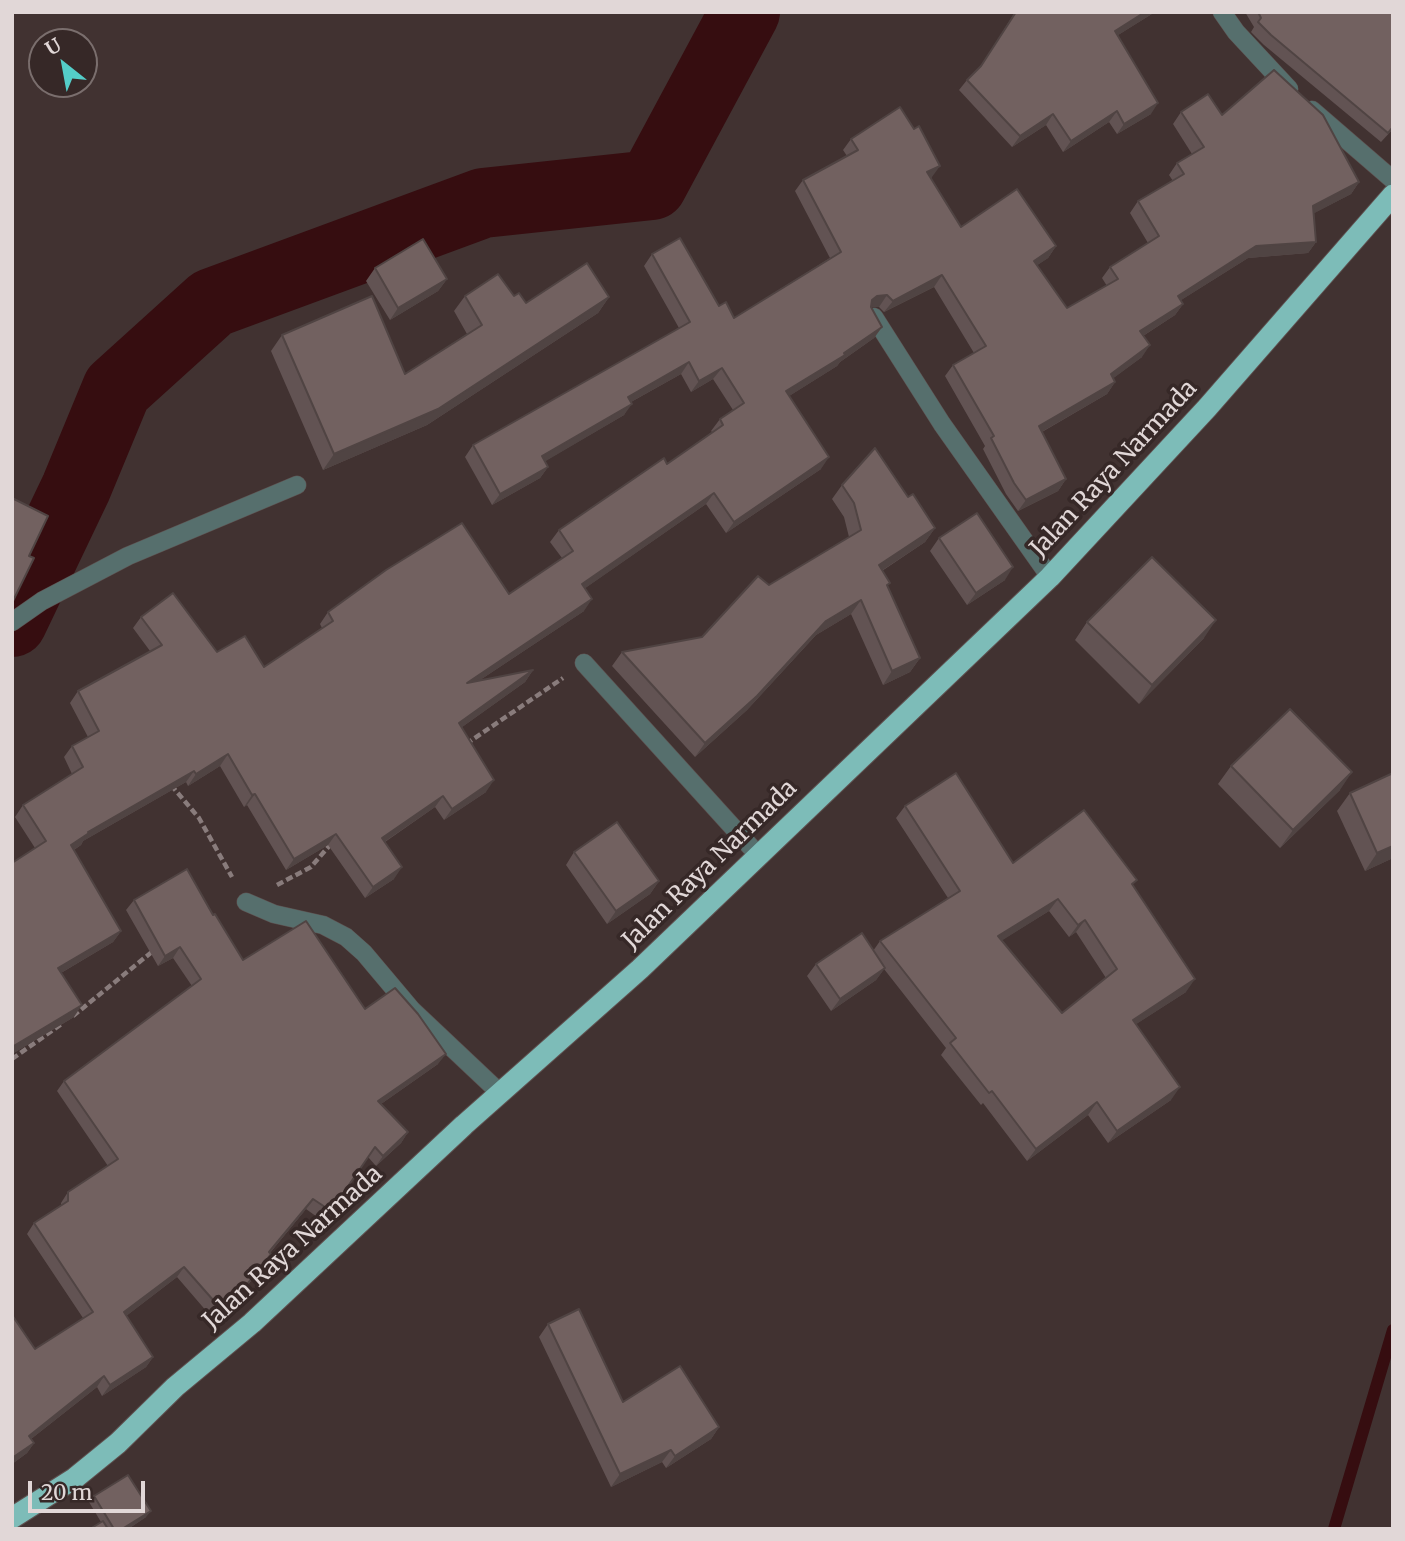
<!DOCTYPE html>
<style>
body{margin:0}
#map{position:relative;width:1405px;height:1541px;overflow:hidden;background:#413231;font-family:Merriweather,serif}
canvas{display:block}
.frame{position:absolute;inset:0;border:14px solid #e1d7d7;pointer-events:none}
.north{position:absolute;left:28px;top:28px;width:70px;height:70px;box-sizing:border-box;background:#362827;border:2px solid #7a6e6d;border-radius:50%;rotate:329deg;font-size:19px;font-weight:700;line-height:28px;text-align:center;color:#e1d7d7}
.north::after{content:'';display:block;margin:auto;width:24px;height:32px;background:#54cdc8;clip-path:polygon(50% 0,100% 100%,50% 72%,0 100%)}
.scale{position:absolute;left:28px;top:1481px;width:117px;height:32px;box-sizing:border-box;border:4px solid #e1d7d7;border-top:0;padding-left:9px;font-size:21px;line-height:24px;white-space:nowrap;color:#e1d7d7;-webkit-text-stroke:5px #362827;paint-order:stroke}
</style>
<div id="map">
<canvas width="1405" height="1541"></canvas>
<div class="frame"></div>
<div class="north">U</div>
<div class="scale">20 m</div>
</div>
<script>
const c = document.querySelector('canvas').getContext('2d');
c.lineJoin = 'round';
const toPath = rows => new Path2D(rows.map(r => 'M' + r).join(''));
function trace(path, color, width, dash) { c.strokeStyle = color; c.lineWidth = width; c.lineCap = dash ? 'butt' : 'round'; c.setLineDash(dash || []); c.stroke(path); }
function fillPath(path, color) { c.fillStyle = color; c.fill(path, 'evenodd'); }
function drawText(font, color, halo, rows, align = 'center') {
  c.font = font + ' Merriweather,serif'; c.lineWidth = 7; c.setLineDash([]); c.textBaseline = 'middle'; c.strokeStyle = halo; c.fillStyle = color; for (const [text, x, y, turn = 0] of rows) {
    c.save(); c.translate(x, y); c.rotate((+turn || 0) * Math.PI / 180); c.textAlign = isNaN(turn) ? turn : align; if (halo) c.strokeText(text, 0, 0); c.fillText(text, 0, 0); c.restore();
  }
}
const stream = toPath([
 [1334,1529,1393,1330]
]);
const river = toPath([
 [12,622,76,488,117,389,212,303,483,203,652,185,745,12]
]);
const path = toPath([
 [466,744,563,678],
 [171,785,199,818,232,877],
 [277,885,311,867,330,845],
 [73,1016,153,951],
 [12,1059,63,1023]
]);
const minor = toPath([
 [1222,12,1236,32,1289,89],
 [1312,110,1393,180],
 [874,317,942,424,1050,577],
 [12,622,42,601,128,556,297,485],
 [584,663,758,855],
 [246,902,274,914,323,925,346,937,364,953,412,1010,500,1093]
]);
const highway = toPath([
 [12,1518,75,1478,118,1443,175,1387,252,1323,464,1125,640,969,1050,577,1207,408,1393,195]
]);
const wall = toPath([
 [1015,12,1155,12,1118,35,1151,114,1117,134,1109,122,1063,152,1046,125,1012,147,959,90,967,80,980,68],
 [1245,12,1393,12,1393,129,1381,142,1264,45,1251,32,1254,27],
 [1181,112,1222,115,1359,182,1351,194,1314,213,1316,242,1308,253,1248,258,1181,300,1183,304,1175,315,1143,336,1142,357,1113,378,1115,382,1107,394,1042,432,1066,479,1058,491,1018,511,1006,494,983,449,985,446,945,376,953,365,974,353,934,287,884,312,879,307,871,307,882,327,874,338,840,362,837,366,789,396,821,469,726,533,706,504,585,588,584,611,480,680,533,670,525,682,462,727,486,792,444,820,435,807,385,842,394,879,365,898,328,845,286,870,247,805,244,807,220,766,188,786,186,782,83,841,81,845,74,850,121,931,113,942,61,973,74,1017,12,1054,35,848,15,817,23,805,72,774,64,757,72,746,88,737,70,703,78,691,150,651,133,628,141,617,217,652,264,667,322,628,320,624,328,612,509,594,562,558,550,542,559,530,667,464,712,432,711,431,720,419,733,410,713,379,691,392,681,374,631,402,624,415,545,461,548,467,540,478,492,505,465,457,473,445,679,328,644,266,652,254,734,318,830,258,795,191,803,180,847,156,843,150,851,139,932,177,931,178,961,227,1056,246,1048,258,1037,265,1067,308,1107,286,1102,278,1110,267,1148,243,1130,213,1138,201,1173,181,1169,175,1177,163,1192,154,1173,124],
 [375,268,447,279,438,291,390,320,366,281],
 [465,296,514,296,526,303,609,297,598,313,427,425,323,470,271,351,282,335,405,374,467,334,454,311],
 [842,485,908,497,935,528,925,542,882,571,890,583,887,586,920,658,910,672,883,685,851,614,816,635,747,710,695,757,612,666,622,652,702,637,769,585,849,537,844,517,832,499],
 [939,538,1005,580,967,605,930,551],
 [1087,622,1204,638,1139,704,1075,640],
 [1231,766,1340,790,1280,848,1218,784],
 [1393,773,1393,858,1365,871,1337,811,1350,793],
 [905,806,1013,863,1133,885,1186,992,1136,1024,1171,1100,1108,1143,1088,1115,1027,1161,983,1103,981,1105,941,1055,946,1048,884,969,876,980,831,1011,807,976,816,964,873,951,880,941,948,898,896,818],
 [1049,911,1069,937,1076,932,1106,978,1062,1013,1002,940],
 [574,852,659,881,650,894,607,924,566,865],
 [134,900,213,915,243,960,365,1009,438,1064,381,1104,408,1132,401,1143,376,1166,368,1157,324,1222,306,1209,270,1253,271,1254,264,1265,233,1303,214,1320,177,1277,126,1316,153,1357,146,1367,102,1396,97,1387,31,1439,34,1443,27,1453,12,1464,12,1315,35,1349,83,1318,27,1234,34,1223,61,1206,61,1203,68,1192,108,1166,57,1091,64,1081,192,986,173,958,158,966,126,910],
 [548,1324,623,1402,719,1427,711,1439,666,1468,662,1462,611,1487,539,1337],
 [94,1496,146,1517,128,1529,90,1529,101,1522,89,1502]
]);
const shadedWall = toPath([
 [1145,12,1155,12,1107,42,1115,31],
 [1158,103,1151,114,1117,134,1124,124],
 [1117,111,1109,122,1063,152,1071,141],
 [1053,114,1046,125,1012,147,1020,136],
 [940,166,932,177,919,184,927,172],
 [1359,182,1351,194,1305,218,1313,206],
 [1316,242,1308,253,1248,258,1170,307,1178,296,1256,246],
 [1056,246,1048,258,1026,273,1034,261],
 [942,275,934,287,884,312,893,301],
 [447,279,438,291,390,320,398,308],
 [887,295,879,307,869,307,872,300,877,296],
 [609,297,598,313,427,425,323,470,334,454],
 [1183,304,1175,315,1132,343,1140,331],
 [882,327,874,338,840,362,837,366,778,403,786,391],
 [1150,345,1142,357,1103,386,1111,374],
 [689,362,681,374,620,408,628,397],
 [722,368,713,379,691,392,699,381],
 [1115,382,1107,394,1031,438,1039,426],
 [632,404,624,415,534,468,542,456],
 [829,457,821,469,726,533,734,522],
 [548,467,540,478,492,505,500,494],
 [1066,479,1058,491,1018,511,1026,500],
 [714,493,706,504,574,596,582,584],
 [935,528,925,542,869,579,879,565],
 [1013,567,1005,580,967,605,976,593],
 [592,599,584,611,459,694,467,683],
 [861,600,851,614,816,635,747,710,695,757,705,743,826,621],
 [1216,620,1204,638,1139,704,1152,685],
 [920,658,910,672,883,685,892,671],
 [533,670,525,682,451,735,459,723],
 [228,754,220,766,188,786,196,774],
 [194,771,186,782,83,841,81,845,63,857,71,845,88,832],
 [1352,772,1340,790,1280,848,1293,830],
 [494,780,486,792,444,820,452,809],
 [255,794,247,805,244,807,252,795],
 [443,796,435,807,374,849,382,838],
 [336,834,328,845,286,870,294,859],
 [1393,846,1393,858,1365,871,1377,853],
 [402,867,394,879,365,898,373,887],
 [659,881,650,894,607,924,616,911],
 [1058,899,1049,911,990,948,998,936],
 [1085,920,1076,932,1069,937,1078,925],
 [121,931,113,942,49,980,58,968],
 [180,947,173,958,158,966,165,956],
 [885,968,876,980,831,1011,840,999],
 [1195,979,1186,992,1124,1032,1133,1020],
 [82,1005,74,1017,12,1054,12,1047],
 [446,1054,438,1064,371,1111,378,1101],
 [1180,1087,1171,1100,1108,1143,1117,1131],
 [1097,1102,1088,1115,1027,1161,1036,1149],
 [408,1132,401,1143,376,1166,383,1156],
 [313,1199,306,1209,261,1263,269,1252],
 [271,1254,233,1303,214,1320,221,1309],
 [184,1267,177,1277,117,1323,124,1312],
 [153,1357,146,1367,102,1396,110,1385],
 [104,1376,97,1387,22,1446,29,1436],
 [719,1427,711,1439,666,1468,675,1456],
 [34,1443,27,1453,12,1464,12,1458],
 [671,1450,662,1462,611,1487,620,1474],
 [151,1511,146,1517,128,1529,122,1529]
]);
const building = toPath([
 [1016,12,1145,12,1115,31,1158,103,1124,124,1117,111,1071,141,1053,114,1020,136,967,80,981,66,1016,12],
 [1258,12,1393,12,1393,127,1388,133,1271,35,1258,22,1261,18,1258,12],
 [1274,70,1323,115,1359,182,1313,206,1316,242,1256,246,1178,296,1183,304,1140,331,1150,345,1111,374,1115,382,1039,426,1066,479,1026,500,1014,483,991,438,994,436,953,365,986,346,942,275,893,301,887,295,877,296,872,300,871,307,882,327,844,353,845,355,786,391,829,457,734,522,714,493,582,584,592,599,467,683,533,670,459,723,494,780,452,809,443,796,382,838,402,867,373,887,336,834,294,859,255,794,252,795,228,754,196,774,194,771,88,832,89,833,71,845,121,931,58,968,82,1005,12,1047,12,863,46,841,23,805,83,767,72,746,99,731,78,691,162,645,141,617,173,593,217,652,245,636,264,667,333,621,328,612,386,570,462,523,509,594,573,551,559,530,664,458,667,464,723,425,720,419,744,403,722,368,699,381,689,362,628,397,632,404,542,456,548,467,500,494,473,445,690,322,652,254,680,238,719,306,726,302,734,318,841,252,803,180,858,150,851,139,900,107,914,129,919,126,940,166,927,172,961,227,1017,189,1056,246,1034,261,1067,308,1118,279,1110,267,1159,236,1138,201,1184,174,1177,163,1204,147,1181,112,1208,94,1222,115,1274,70],
 [423,239,447,279,398,308,375,268,423,239],
 [587,263,609,297,438,409,334,454,282,335,372,296,405,374,482,325,465,296,498,274,514,296,519,293,526,303,587,263],
 [875,448,908,497,913,494,935,528,879,565,890,583,887,585,920,658,892,671,861,600,826,621,757,696,705,743,622,652,702,637,758,576,769,585,861,530,854,503,842,485,875,448],
 [12,498,48,516,29,556,34,558,12,603,12,498],
 [977,513,1013,567,976,593,939,538,977,513],
 [1152,557,1216,620,1152,685,1087,622,1152,557],
 [1290,709,1352,772,1293,830,1231,766,1290,709],
 [956,773,1013,863,1084,810,1137,880,1132,884,1195,979,1133,1020,1180,1087,1117,1131,1097,1102,1036,1149,992,1091,989,1093,950,1043,956,1038,880,941,960,891,905,806,956,773],
 [1058,899,1078,925,1085,920,1117,969,1062,1013,998,936,1058,899],
 [1393,773,1393,846,1377,853,1350,793,1393,773],
 [617,822,659,881,616,911,574,852,617,822],
 [187,869,213,915,215,914,243,960,306,921,365,1009,395,988,418,1014,446,1054,378,1101,408,1132,383,1156,375,1147,331,1211,313,1199,269,1252,271,1254,240,1293,221,1309,184,1267,124,1312,153,1357,110,1385,104,1376,29,1436,34,1443,12,1458,12,1315,35,1349,93,1312,34,1223,68,1201,68,1192,118,1159,64,1081,201,979,180,947,165,956,134,900,187,869],
 [862,933,885,968,840,999,816,964,862,933],
 [579,1309,623,1402,680,1366,719,1427,675,1456,671,1450,620,1474,548,1324,579,1309],
 [128,1475,151,1511,122,1529,114,1529,94,1496,128,1475],
 [103,1521,108,1529,90,1529,103,1521]
]);
const streetNames = [
 ["Jalan Raya Narmada",1114,469,-47],
 ["Jalan Raya Narmada",710,865,-44],
 ["Jalan Raya Narmada",293,1248,-42]
];
trace(stream, '#360d10', 12);
trace(river, '#360d10', 70);
trace(minor, '#5e504f', 19);
trace(highway, '#5e504f', 23);
trace(path, '#897c7c', 4.5, [7, 3.5]);
trace(minor, '#566f6d', 18);
trace(highway, '#7dbcb8', 21);
fillPath(wall, '#625353');
fillPath(shadedWall, '#504443');
fillPath(building, '#726160');
trace(building, '#504443', 2);
drawText('24px', '#e1d7d7', '#362827', streetNames);
</script>
